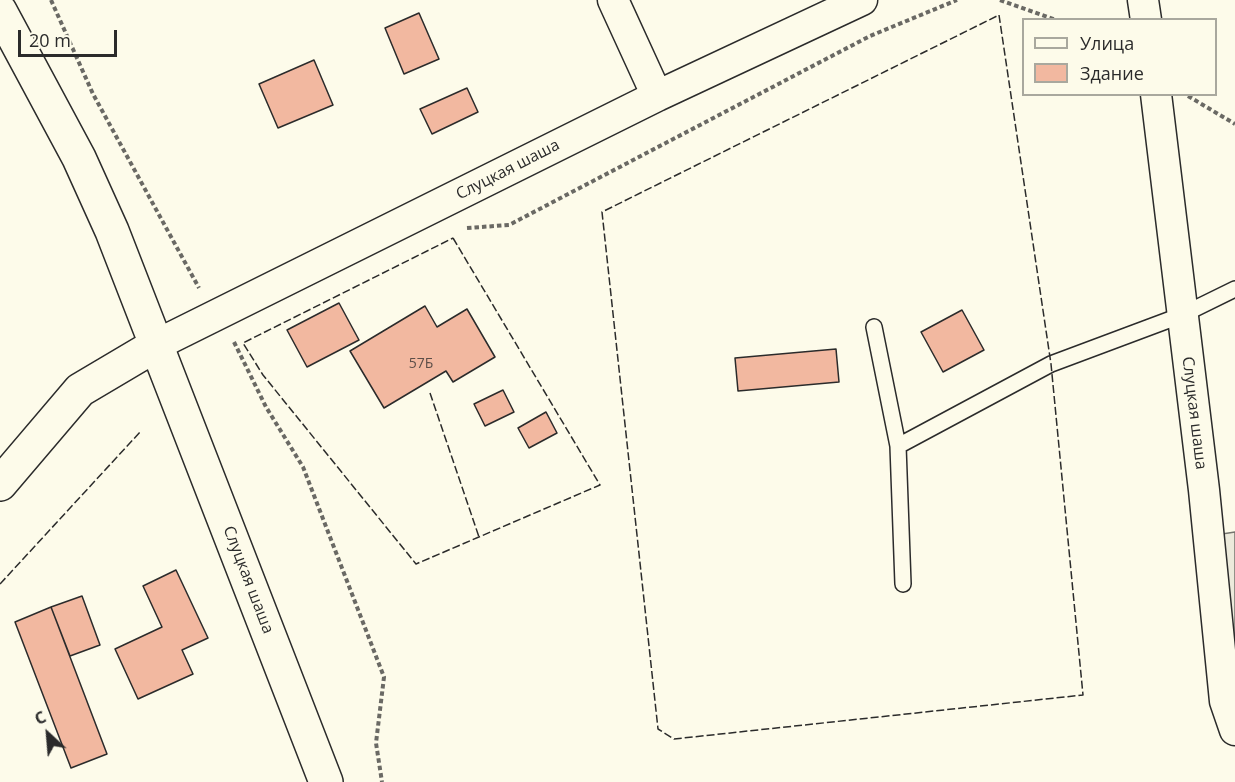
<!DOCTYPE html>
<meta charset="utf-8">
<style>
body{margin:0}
#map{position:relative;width:1235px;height:782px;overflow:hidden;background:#fdfbea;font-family:"Open Sans",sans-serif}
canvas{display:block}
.legend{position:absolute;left:1022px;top:18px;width:195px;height:78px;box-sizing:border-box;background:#fdfbea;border:2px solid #a9a89e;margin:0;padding:8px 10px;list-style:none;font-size:18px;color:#2b2b2b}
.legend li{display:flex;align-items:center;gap:12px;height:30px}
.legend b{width:30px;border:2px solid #a9a89e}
.north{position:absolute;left:18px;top:704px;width:60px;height:60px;-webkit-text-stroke:4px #fdfbea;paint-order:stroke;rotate:334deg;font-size:16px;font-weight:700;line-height:24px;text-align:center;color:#2b2b2b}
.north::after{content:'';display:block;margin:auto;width:21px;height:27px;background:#2b2b2b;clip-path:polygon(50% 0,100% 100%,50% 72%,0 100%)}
.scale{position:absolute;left:18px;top:30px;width:99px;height:27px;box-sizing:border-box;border:3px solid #2b2b2b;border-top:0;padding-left:8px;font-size:18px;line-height:21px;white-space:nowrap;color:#2b2b2b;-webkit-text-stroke:4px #fdfbea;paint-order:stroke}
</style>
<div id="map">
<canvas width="1235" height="782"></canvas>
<ul class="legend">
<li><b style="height:8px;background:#fdfbea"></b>Улица</li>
<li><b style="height:16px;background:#f2b8a0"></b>Здание</li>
</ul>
<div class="north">С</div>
<div class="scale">20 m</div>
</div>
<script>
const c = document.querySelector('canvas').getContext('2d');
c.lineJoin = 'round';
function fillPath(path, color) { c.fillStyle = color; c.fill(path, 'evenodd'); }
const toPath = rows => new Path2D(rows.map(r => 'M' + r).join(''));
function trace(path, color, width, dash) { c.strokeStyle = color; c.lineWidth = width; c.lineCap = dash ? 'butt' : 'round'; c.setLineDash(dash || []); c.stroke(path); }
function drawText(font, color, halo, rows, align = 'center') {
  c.font = font + ' "Open Sans",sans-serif'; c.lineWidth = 4.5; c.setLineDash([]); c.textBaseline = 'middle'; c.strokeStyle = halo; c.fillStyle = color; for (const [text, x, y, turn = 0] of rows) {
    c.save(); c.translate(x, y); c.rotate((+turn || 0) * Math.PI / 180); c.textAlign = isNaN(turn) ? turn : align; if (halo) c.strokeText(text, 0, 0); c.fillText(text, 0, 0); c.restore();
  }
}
const parking = toPath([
 [1235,532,1235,646,1222,534,1235,532]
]);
const building = toPath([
 [419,13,439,59,404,74,385,28,419,13],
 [314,60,333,105,278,128,259,84,314,60],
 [467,88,478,112,432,134,420,109,467,88],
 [339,303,359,340,307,367,287,330,339,303],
 [425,306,437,327,467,309,495,357,453,382,446,371,384,408,350,351,425,306],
 [962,310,984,350,943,372,921,332,962,310],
 [836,349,839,382,738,391,735,358,836,349],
 [503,390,514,412,485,426,474,404,503,390],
 [546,412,557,433,529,448,518,428,546,412],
 [176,570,208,638,182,650,193,674,138,699,115,649,162,627,143,586,176,570],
 [82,596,100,645,70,656,51,607,82,596],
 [51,607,107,754,71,768,15,622,51,607]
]);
const path = toPath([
 [51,0,93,94,199,288],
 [1000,0,1056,20],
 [1188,96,1235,124],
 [467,228,509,225,870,36,957,0],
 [234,342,266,407,303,467,384,677,376,743,382,782]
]);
const lane = toPath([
 [874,327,898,446,903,584],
 [898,446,1051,364,1182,315,1235,289]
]);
const street = toPath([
 [613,0,657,96],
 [1143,0,1146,20],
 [1156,94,1204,490,1225,701,1235,730],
 [156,345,657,96,862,0]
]);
const secondary = toPath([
 [0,11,79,158,112,231,326,782],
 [0,484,80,390,156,345]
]);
const fence = toPath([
 [999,15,1051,364,1083,695,674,739,658,729,602,212,999,15],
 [453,238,600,485,416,564,263,375,243,343,453,238],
 [430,393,479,537],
 [0,584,141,431]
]);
const numberNames = [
 ["57Б",421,364]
];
const streetNames = [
 ["Слуцкая шаша",508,170,-27],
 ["Слуцкая шаша",1194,413,83],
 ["Слуцкая шаша",248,580,69]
];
fillPath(parking, '#eceadb');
trace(parking, '#74746e', 1.5);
fillPath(building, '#f2b8a0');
trace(building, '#2b2b2b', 1.5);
trace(lane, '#2b2b2b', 18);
trace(street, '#2b2b2b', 33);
trace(secondary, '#2b2b2b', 36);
trace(path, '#6a6964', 4, [4.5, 3]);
trace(lane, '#fdfbea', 15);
trace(street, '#fdfbea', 30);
trace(secondary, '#fdfbea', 33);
trace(fence, '#2b2b2b', 1.5, [8, 3]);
drawText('14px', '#5d4e48', null, numberNames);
drawText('16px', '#2b2b2b', '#fdfbea', streetNames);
</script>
